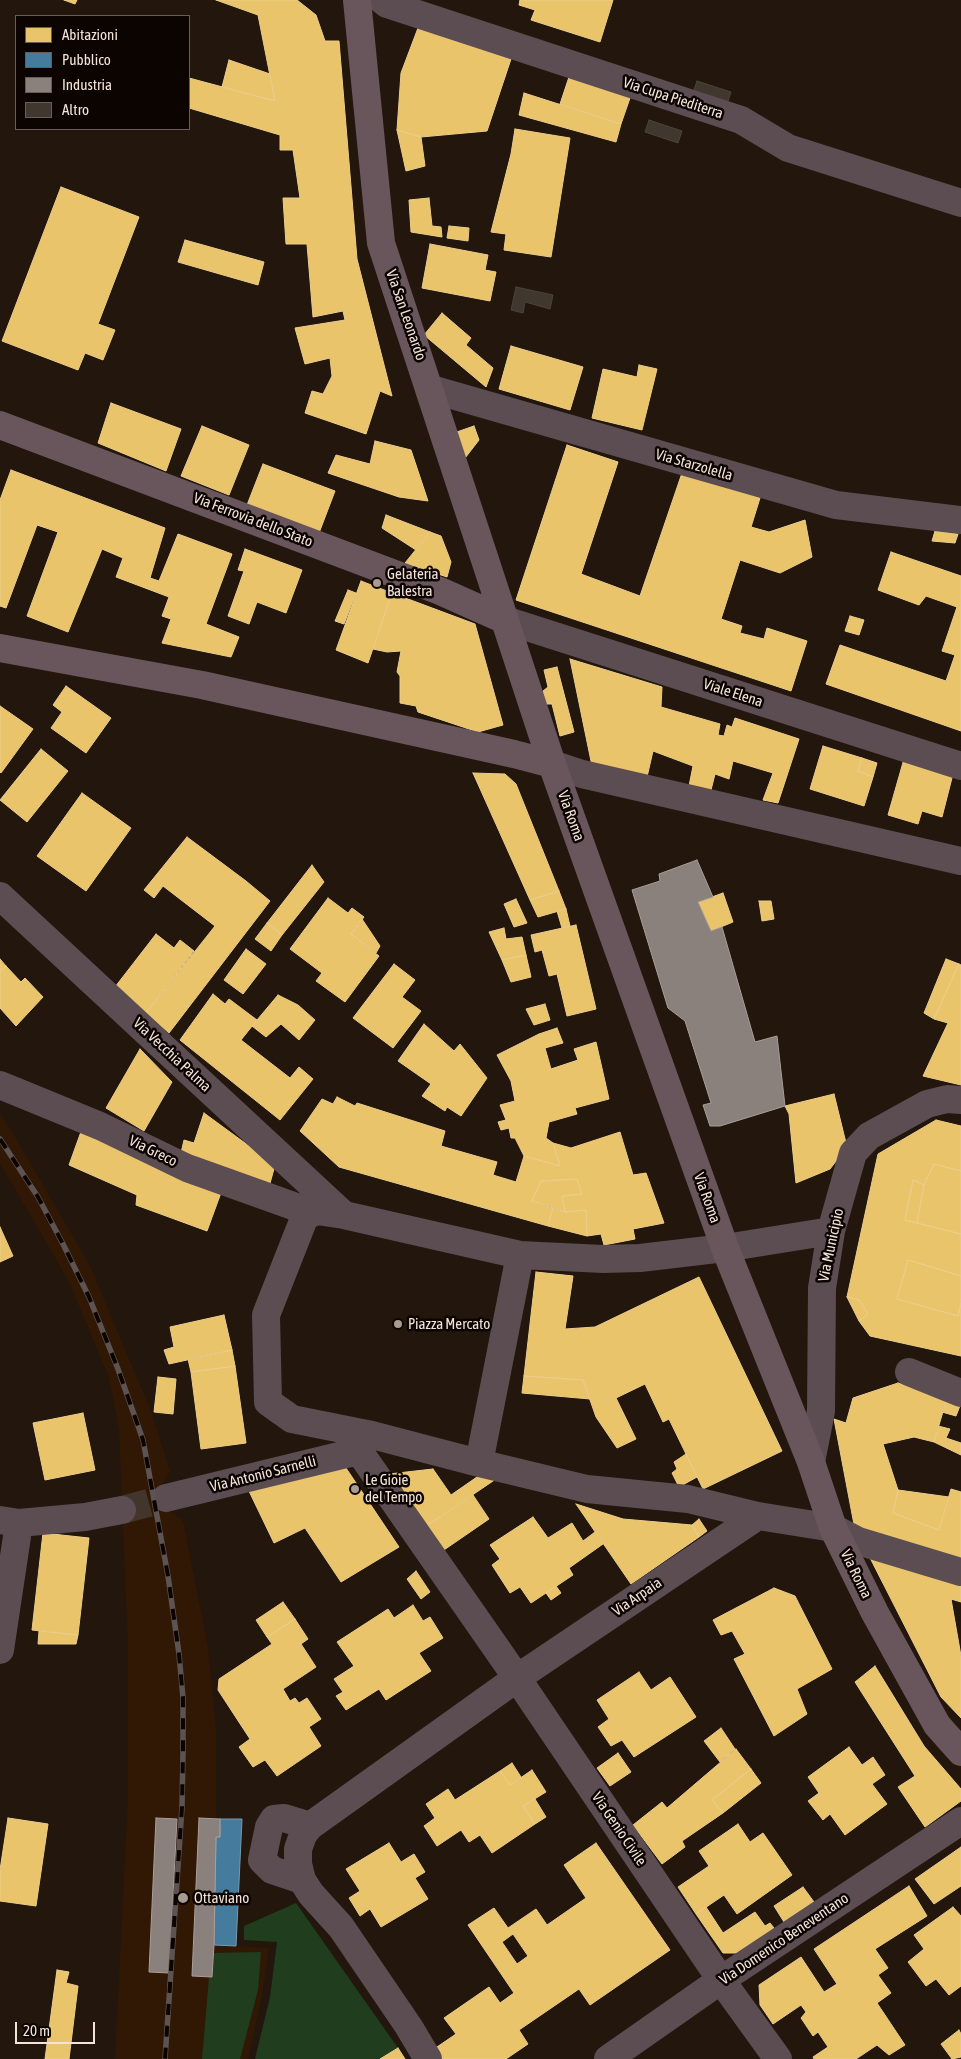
<!DOCTYPE html>
<style>
body{margin:0}
#map{position:relative;width:961px;height:2059px;overflow:hidden;background:#22160d;font-family:"Asap Condensed",sans-serif}
canvas{display:block}
.legend{position:absolute;left:15px;top:15px;width:175px;height:115px;box-sizing:border-box;background:#0c0401;border:1px solid #685d57;margin:0;padding:6px 9px;list-style:none;font-size:15px;color:#f3e3d9}
.legend li{display:flex;align-items:center;gap:10px;height:25px}
.legend b{width:25px;border:1px solid #685d57}
.scale{position:absolute;left:15px;top:2022px;width:80px;height:22px;box-sizing:border-box;border:2px solid #f3e3d9;border-top:0;padding-left:6px;font-size:15px;line-height:18px;white-space:nowrap;color:#f3e3d9;-webkit-text-stroke:4px #0c0401;paint-order:stroke}
</style>
<div id="map">
<canvas width="961" height="2059"></canvas>
<ul class="legend">
<li><b style="height:14px;background:#e9c46a"></b>Abitazioni</li>
<li><b style="height:14px;background:#457b9d"></b>Pubblico</li>
<li><b style="height:14px;background:#8a817c"></b>Industria</li>
<li><b style="height:14px;background:#40372f"></b>Altro</li>
</ul>
<div class="scale">20 m</div>
</div>
<script>
const c = document.querySelector('canvas').getContext('2d');
c.lineJoin = 'round';
function fillPath(path, color) { c.fillStyle = color; c.fill(path, 'evenodd'); }
const toPath = rows => new Path2D(rows.map(r => 'M' + r).join(''));
function trace(path, color, width, dash) { c.strokeStyle = color; c.lineWidth = width; c.lineCap = dash ? 'butt' : 'round'; c.setLineDash(dash || []); c.stroke(path); }
function drawText(font, color, halo, rows, align = 'center') {
  c.font = font + ' "Asap Condensed",sans-serif'; c.lineWidth = 5; c.setLineDash([]); c.textBaseline = 'middle'; c.strokeStyle = halo; c.fillStyle = color; for (const [text, x, y, turn = 0] of rows) {
    c.save(); c.translate(x, y); c.rotate((+turn || 0) * Math.PI / 180); c.textAlign = isNaN(turn) ? turn : align; if (halo) c.strokeText(text, 0, 0); c.fillText(text, 0, 0); c.restore();
  }
}
const built = toPath([
 [0,1114,10,1128,90,1266,151,1411,170,1471,162,1485,170,1511,183,1521,208,1647,216,1731,216,1818,242,1819,237,1946,269,1948,262,1996,248,2059,115,2059,128,1798,128,1644,119,1431,109,1377,68,1280,0,1163]
]);
const green = toPath([
 [296,1903,398,2048,405,2059,255,2059,270,1997,277,1942,244,1940,244,1926],
 [261,1952,258,1990,240,2059,202,2059,209,1977,212,1976,214,1953]
]);
const homes = toPath([
 [64,0,77,0,75,4,64,0],
 [216,0,297,0,316,15,325,41,339,41,357,259,392,396,380,391,366,434,305,413,312,391,323,394,332,376,330,358,305,364,295,328,345,320,343,311,313,317,307,244,286,244,283,198,300,198,293,150,280,150,280,135,189,108,189,78,275,101,258,15,216,0],
 [520,0,613,0,600,42,531,20,535,10,519,5,520,0],
 [418,28,511,59,487,131,421,137,397,130,401,73,418,28],
 [229,60,270,74,275,101,222,87,229,60],
 [569,77,630,98,621,124,560,104,569,77],
 [524,93,621,124,616,142,519,115,524,93],
 [515,129,570,138,551,257,504,250,506,234,491,232,511,154,515,129],
 [397,130,421,137,425,166,406,171,397,130],
 [61,187,139,217,98,324,115,330,103,360,85,353,78,370,2,341,61,187],
 [429,198,432,226,441,227,442,237,411,232,409,200,429,198],
 [449,226,469,228,468,241,447,238,449,226],
 [185,240,264,262,258,285,178,262,185,240],
 [430,244,488,255,485,270,496,272,490,301,422,288,430,244],
 [442,313,471,338,466,345,493,368,486,387,424,335,442,313],
 [511,346,583,367,570,410,499,389,511,346],
 [639,365,657,369,642,430,592,418,603,369,637,377,639,365],
 [111,403,181,429,166,471,98,443,111,403],
 [202,426,249,445,229,495,181,476,202,426],
 [474,426,479,440,462,462,451,434,474,426],
 [375,441,411,450,428,501,399,497,328,473,336,455,370,464,375,441],
 [567,445,618,462,581,574,640,596,682,473,760,498,751,527,769,532,805,520,812,557,780,573,740,560,721,619,742,626,740,633,764,639,767,628,807,641,791,691,516,600,567,445],
 [263,464,335,491,319,533,247,505,263,464],
 [11,470,165,528,150,578,159,581,178,534,232,554,206,624,239,637,231,657,162,643,171,619,162,616,169,597,116,577,123,558,102,549,68,632,27,616,58,532,37,525,6,608,0,606,0,500,11,470],
 [386,515,430,532,416,550,382,528,386,515],
 [935,531,958,534,955,543,932,541,935,531],
 [430,532,441,536,451,562,447,577,405,563,430,532],
 [245,549,302,570,286,613,257,602,249,624,228,616,244,571,238,570,245,549],
 [891,552,961,576,961,731,826,684,840,645,946,681,955,655,942,651,957,607,926,596,919,605,878,590,891,552],
 [361,581,392,593,368,663,336,650,361,581],
 [348,590,356,593,344,624,335,621,348,590],
 [392,593,475,624,503,725,478,732,418,712,416,706,400,703,400,676,397,672,401,651,387,652,373,649,392,593],
 [850,616,864,620,859,635,845,631,850,616],
 [570,659,662,687,661,707,720,724,718,735,724,736,727,725,732,727,735,718,799,739,778,803,763,800,773,773,733,761,729,779,715,774,711,790,689,786,693,766,653,751,647,777,592,766,570,659],
 [557,667,574,732,560,736,552,704,546,704,543,691,548,687,544,670,557,667],
 [66,686,111,718,86,753,51,728,62,712,53,705,66,686],
 [0,706,33,729,1,773,0,772,0,706],
 [823,746,862,758,858,771,873,777,864,806,810,789,823,746],
 [41,749,68,771,27,822,0,800,41,749],
 [862,758,877,763,873,777,858,771,862,758],
 [904,759,953,774,942,817,922,811,918,824,888,815,904,759],
 [473,773,505,774,516,784,559,891,530,900,473,773],
 [82,793,131,828,86,891,37,856,82,793],
 [187,837,246,881,270,901,169,1033,146,1013,215,926,163,886,154,898,144,890,187,837],
 [312,865,324,882,282,935,267,923,312,865],
 [559,891,566,909,538,917,530,900,559,891],
 [723,893,733,922,711,931,698,902,723,893],
 [328,898,348,913,352,908,364,917,351,934,379,956,345,1002,316,981,322,973,290,949,328,898],
 [516,899,527,923,514,927,504,904,516,899],
 [759,901,771,901,774,919,762,921,759,901],
 [566,909,570,926,562,928,557,911,566,909],
 [362,919,380,946,376,953,351,934,362,919],
 [267,923,282,935,271,951,255,939,267,923],
 [576,925,596,1009,567,1016,557,974,549,976,542,950,535,952,531,935,576,925],
 [504,928,506,939,522,937,526,955,502,960,489,932,504,928],
 [156,934,174,948,180,940,194,951,146,1013,115,987,156,934],
 [246,949,266,964,243,994,224,980,246,949],
 [526,955,531,977,511,982,502,960,526,955],
 [0,959,6,966,0,972,0,959],
 [946,959,959,964,934,1019,924,1013,946,959],
 [394,964,415,980,402,997,421,1011,393,1048,353,1018,394,964],
 [959,964,961,965,961,1085,923,1076,948,1023,934,1019,959,964],
 [6,966,21,982,25,978,43,997,16,1026,0,1008,0,972,6,966],
 [213,994,225,1004,229,999,257,1020,241,1040,290,1078,299,1067,313,1079,280,1120,180,1040,213,994],
 [278,995,298,1005,315,1020,299,1040,281,1024,266,1037,252,1026,278,995],
 [545,1004,550,1020,534,1025,526,1009,545,1004],
 [424,1024,454,1051,460,1044,487,1078,461,1116,447,1107,445,1111,422,1096,431,1084,398,1061,424,1024],
 [557,1028,563,1043,545,1048,551,1069,578,1060,574,1049,596,1042,609,1099,575,1108,577,1114,549,1122,546,1138,553,1143,560,1166,524,1156,515,1138,511,1138,509,1128,501,1130,498,1122,506,1120,500,1105,515,1101,511,1081,497,1055,539,1034,557,1028],
 [140,1049,172,1082,144,1131,106,1108,140,1049],
 [834,1094,847,1147,830,1169,796,1183,789,1114,785,1106,834,1094],
 [337,1097,355,1106,357,1103,445,1131,441,1146,497,1162,493,1175,516,1182,524,1156,560,1166,553,1143,571,1148,620,1132,633,1175,646,1173,664,1223,633,1229,635,1239,604,1245,601,1234,587,1236,586,1210,565,1212,562,1196,582,1194,577,1179,541,1181,532,1201,553,1207,548,1226,339,1167,300,1131,322,1099,333,1104,337,1097],
 [204,1113,275,1165,269,1187,181,1153,184,1140,194,1143,204,1113],
 [936,1120,961,1126,961,1171,934,1164,924,1185,913,1180,905,1220,961,1234,961,1276,908,1260,897,1299,958,1316,961,1303,961,1356,870,1336,859,1321,868,1314,859,1300,847,1297,878,1154,936,1120],
 [82,1129,222,1190,207,1231,136,1205,137,1195,69,1165,82,1129],
 [934,1164,961,1171,961,1234,917,1223,924,1185,934,1164],
 [577,1179,582,1194,562,1196,565,1212,532,1201,541,1181,577,1179],
 [913,1180,924,1185,917,1223,905,1220,913,1180],
 [553,1207,565,1212,586,1210,587,1236,548,1226,553,1207],
 [0,1227,13,1256,0,1262,0,1227],
 [908,1260,961,1276,961,1303,958,1316,897,1299,908,1260],
 [536,1272,573,1276,565,1329,595,1327,699,1277,782,1451,703,1489,669,1419,663,1422,645,1384,616,1398,636,1439,617,1448,596,1417,583,1380,524,1376,536,1272],
 [847,1297,859,1300,868,1314,859,1321,847,1297],
 [224,1315,232,1350,169,1364,164,1350,174,1347,170,1327,224,1315],
 [232,1350,235,1366,191,1372,188,1359,232,1350],
 [235,1366,246,1443,201,1449,191,1372,235,1366],
 [524,1376,583,1380,590,1399,522,1393,524,1376],
 [158,1377,176,1379,173,1414,154,1412,158,1377],
 [898,1383,947,1398,934,1442,914,1437,883,1444,898,1490,893,1513,939,1530,951,1489,961,1492,961,1565,856,1535,834,1419,846,1423,853,1398,898,1383],
 [947,1398,961,1403,956,1416,942,1412,947,1398],
 [83,1413,95,1470,45,1480,33,1423,83,1413],
 [938,1426,950,1429,946,1438,961,1443,961,1455,934,1442,938,1426],
 [686,1454,697,1477,679,1487,672,1473,677,1469,674,1462,686,1454],
 [346,1468,399,1547,341,1582,305,1528,274,1543,248,1489,346,1468],
 [433,1469,451,1495,477,1477,496,1479,425,1527,389,1474,433,1469],
 [898,1490,949,1497,939,1530,893,1513,898,1490],
 [473,1495,489,1519,441,1552,425,1527,473,1495],
 [576,1504,623,1519,692,1525,699,1537,631,1584,576,1504],
 [533,1517,548,1538,572,1523,583,1541,595,1532,603,1544,569,1568,573,1575,531,1603,520,1587,510,1593,492,1565,500,1559,490,1545,533,1517],
 [699,1519,707,1531,699,1537,692,1525,699,1519],
 [43,1533,89,1538,78,1635,32,1630,43,1533],
 [866,1550,961,1576,961,1602,951,1599,961,1656,961,1718,941,1697,866,1550],
 [416,1571,430,1592,421,1599,407,1579,416,1571],
 [556,1586,561,1593,551,1600,546,1593,556,1586],
 [774,1588,795,1596,832,1669,797,1689,807,1714,774,1736,734,1659,745,1654,732,1631,721,1635,713,1620,774,1588],
 [283,1602,295,1619,267,1637,256,1620,283,1602],
 [413,1605,423,1621,430,1617,443,1638,419,1653,431,1671,386,1700,379,1689,346,1710,336,1696,343,1692,334,1679,354,1666,337,1642,388,1609,394,1618,413,1605],
 [295,1619,308,1639,301,1644,316,1667,283,1689,290,1701,295,1698,299,1703,307,1698,321,1719,309,1727,321,1746,277,1776,265,1760,253,1767,239,1747,250,1739,218,1690,219,1679,272,1644,267,1637,295,1619],
 [39,1631,78,1635,76,1644,38,1644,39,1631],
 [875,1666,924,1746,961,1789,961,1801,925,1827,898,1787,915,1776,855,1682,875,1666],
 [639,1672,651,1690,670,1677,696,1717,634,1757,622,1740,611,1746,598,1727,609,1719,597,1700,639,1672],
 [721,1728,735,1749,720,1762,704,1741,721,1728],
 [849,1747,862,1765,873,1757,885,1775,872,1784,887,1804,845,1835,830,1814,823,1820,808,1801,819,1793,808,1777,849,1747],
 [736,1749,751,1769,712,1800,723,1813,682,1841,685,1847,662,1864,633,1825,662,1802,667,1808,736,1749],
 [618,1753,631,1772,610,1786,597,1768,618,1753],
 [512,1763,521,1777,510,1785,500,1771,512,1763],
 [751,1769,761,1783,723,1813,712,1800,751,1769],
 [532,1770,546,1792,523,1806,535,1824,492,1853,480,1835,469,1842,461,1830,437,1846,424,1826,435,1818,426,1804,448,1789,455,1800,500,1771,510,1785,532,1770],
 [535,1799,546,1817,535,1824,523,1806,535,1799],
 [8,1818,48,1824,36,1906,0,1901,0,1870,8,1818],
 [738,1824,750,1842,763,1833,792,1875,737,1914,724,1895,696,1914,678,1887,709,1866,699,1851,738,1824],
 [389,1843,401,1862,414,1854,425,1872,415,1878,428,1899,381,1927,370,1909,360,1916,349,1898,360,1891,346,1869,389,1843],
 [596,1843,670,1950,590,2005,579,1989,519,2030,528,2044,506,2059,440,2059,434,2049,456,2034,444,2018,489,1987,500,2003,514,1993,468,1925,494,1908,508,1928,536,1909,547,1925,586,1898,564,1865,596,1843],
 [513,1934,528,1956,517,1964,502,1942,513,1934],
 [961,1847,961,1886,934,1904,915,1879,961,1847],
 [909,1886,927,1916,875,1949,888,1968,878,1975,891,1993,877,2003,905,2045,889,2055,877,2045,856,2059,814,2059,813,2057,828,2047,818,2032,813,2036,801,2018,806,2012,801,2005,773,2024,760,2005,759,1985,801,1957,824,1992,837,1984,814,1949,909,1886],
 [803,1887,814,1902,784,1922,774,1906,803,1887],
 [706,1907,723,1933,755,1912,765,1926,770,1923,774,1928,740,1953,723,1953,696,1914,706,1907],
 [953,1907,961,1916,961,1986,949,1995,936,1979,926,1986,908,1962,924,1949,914,1935,953,1907],
 [57,1970,69,1972,66,1983,78,1986,69,2059,45,2059,57,1970],
 [959,2030,961,2034,961,2057,952,2059,941,2044,959,2030],
 [398,2048,405,2059,380,2059,398,2048]
]);
const public = toPath([
 [220,1819,242,1819,236,1946,214,1945,216,1837,220,1837,220,1819]
]);
const industry = toPath([
 [697,860,713,897,698,902,711,931,722,927,755,1042,777,1036,785,1106,720,1126,710,1126,703,1105,711,1103,685,1021,668,1008,632,890,660,881,659,874,697,860],
 [156,1818,177,1819,169,1973,149,1972,156,1818],
 [199,1818,220,1819,220,1837,216,1837,214,1945,212,1977,192,1976,199,1818]
]);
const building = toPath([
 [697,81,731,92,727,104,693,93,697,81],
 [649,120,682,131,678,143,645,132,649,120],
 [516,287,553,295,550,309,525,302,523,313,511,310,516,287]
]);
const minorTunnel = toPath([
 [122,1510,166,1498]
]);
const minor = toPath([
 [382,0,387,4,741,120,788,148,961,203],
 [431,389,836,505,961,520],
 [505,620,961,766],
 [552,764,582,774,961,861],
 [0,896,344,1215],
 [0,1085,100,1126,187,1168,296,1207,305,1216],
 [831,1231,725,1248,640,1258,603,1259,520,1255,344,1215,317,1211,305,1216,266,1315,268,1402,292,1419,372,1435,479,1463,587,1489,688,1499,758,1516,833,1528,858,1541,961,1572],
 [909,1372,961,1393],
 [359,1451,517,1678,721,1980,778,2059],
 [811,1462,821,1411,822,1288,831,1231,853,1153,869,1136,927,1104,947,1099,961,1100],
 [479,1463,520,1255],
 [166,1498,359,1451],
 [0,1520,19,1523,85,1517,122,1510],
 [0,1650,19,1523],
 [302,1880,272,1870,262,1860,269,1827,274,1819,284,1818,310,1826],
 [428,2059,409,2027,341,1927,311,1894,302,1880,298,1864,298,1849,303,1835,310,1826,517,1678,758,1516],
 [608,2059,721,1980,961,1821]
]);
const major = toPath([
 [357,0,381,243,552,764,725,1248,811,1462,833,1528,875,1613,937,1725,961,1752],
 [0,425,440,591,505,620],
 [0,648,202,685,514,754,552,764]
]);
const rail = toPath([
 [0,1139,38,1197,63,1244,89,1297,118,1369,143,1440,168,1576,179,1654,183,1698,183,1752,182,1807,165,2059]
]);
const markers = [
 [377,583,5,"#aa9b92"],
 [398,1324,5,"#aa9b92"],
 [355,1489,5,"#aa9b92"],
 [183,1898,6,"#aa9b92"]
];
const streetNames = [
 ["Via Cupa Piediterra",673,98,18],
 ["Via San Leonardo",406,315,71],
 ["Via Starzolella",694,465,16],
 ["Via Ferrovia dello Stato",253,520,21],
 ["Viale Elena",733,693,18],
 ["Via Roma",571,816,70],
 ["Via Vecchia Palma",172,1055,43],
 ["Via Greco",153,1151,26],
 ["Via Roma",707,1198,70],
 ["Via Municipio",831,1245,-78],
 ["Via Antonio Sarnelli",263,1474,-14],
 ["Via Roma",856,1574,64],
 ["Via Arpaia",637,1597,-34],
 ["Via Genio Civile",619,1829,56],
 ["Via Domenico Beneventano",784,1939,-34]
];
const poiNames = [
 ["Gelateria",387,574],
 ["Balestra",387,591],
 ["Piazza Mercato",408,1324],
 ["Le Gioie",365,1480],
 ["del Tempo",365,1497],
 ["Ottaviano",194,1898]
];
fillPath(built, '#311804');
fillPath(green, '#203d1d');
fillPath(homes, '#e9c46a');
trace(homes, '#eccd8b', 1);
fillPath(public, '#457b9d');
trace(public, '#799aaf', 1);
fillPath(industry, '#8a817c');
trace(industry, '#aa9e98', 1);
fillPath(building, '#40372f');
trace(building, '#4d433b', 1);
trace(minorTunnel, '#41352c', 28, [28, 14]);
trace(minor, '#5b4d52', 28);
trace(major, '#69565c', 28);
trace(rail, '#5e5353', 5.5);
trace(rail, '#0c0401', 4, [11]);
for (const [x, y, r, color] of markers) { const dot = new Path2D(); dot.arc(x, y, r, 0, 2 * Math.PI); c.fillStyle = color; c.fill(dot); trace(dot, '#0c0401', 2); }
drawText('15px', '#f3e3d9', '#0c0401', streetNames);
drawText('15px', '#f3e3d9', '#0c0401', poiNames, 'left');
</script>
